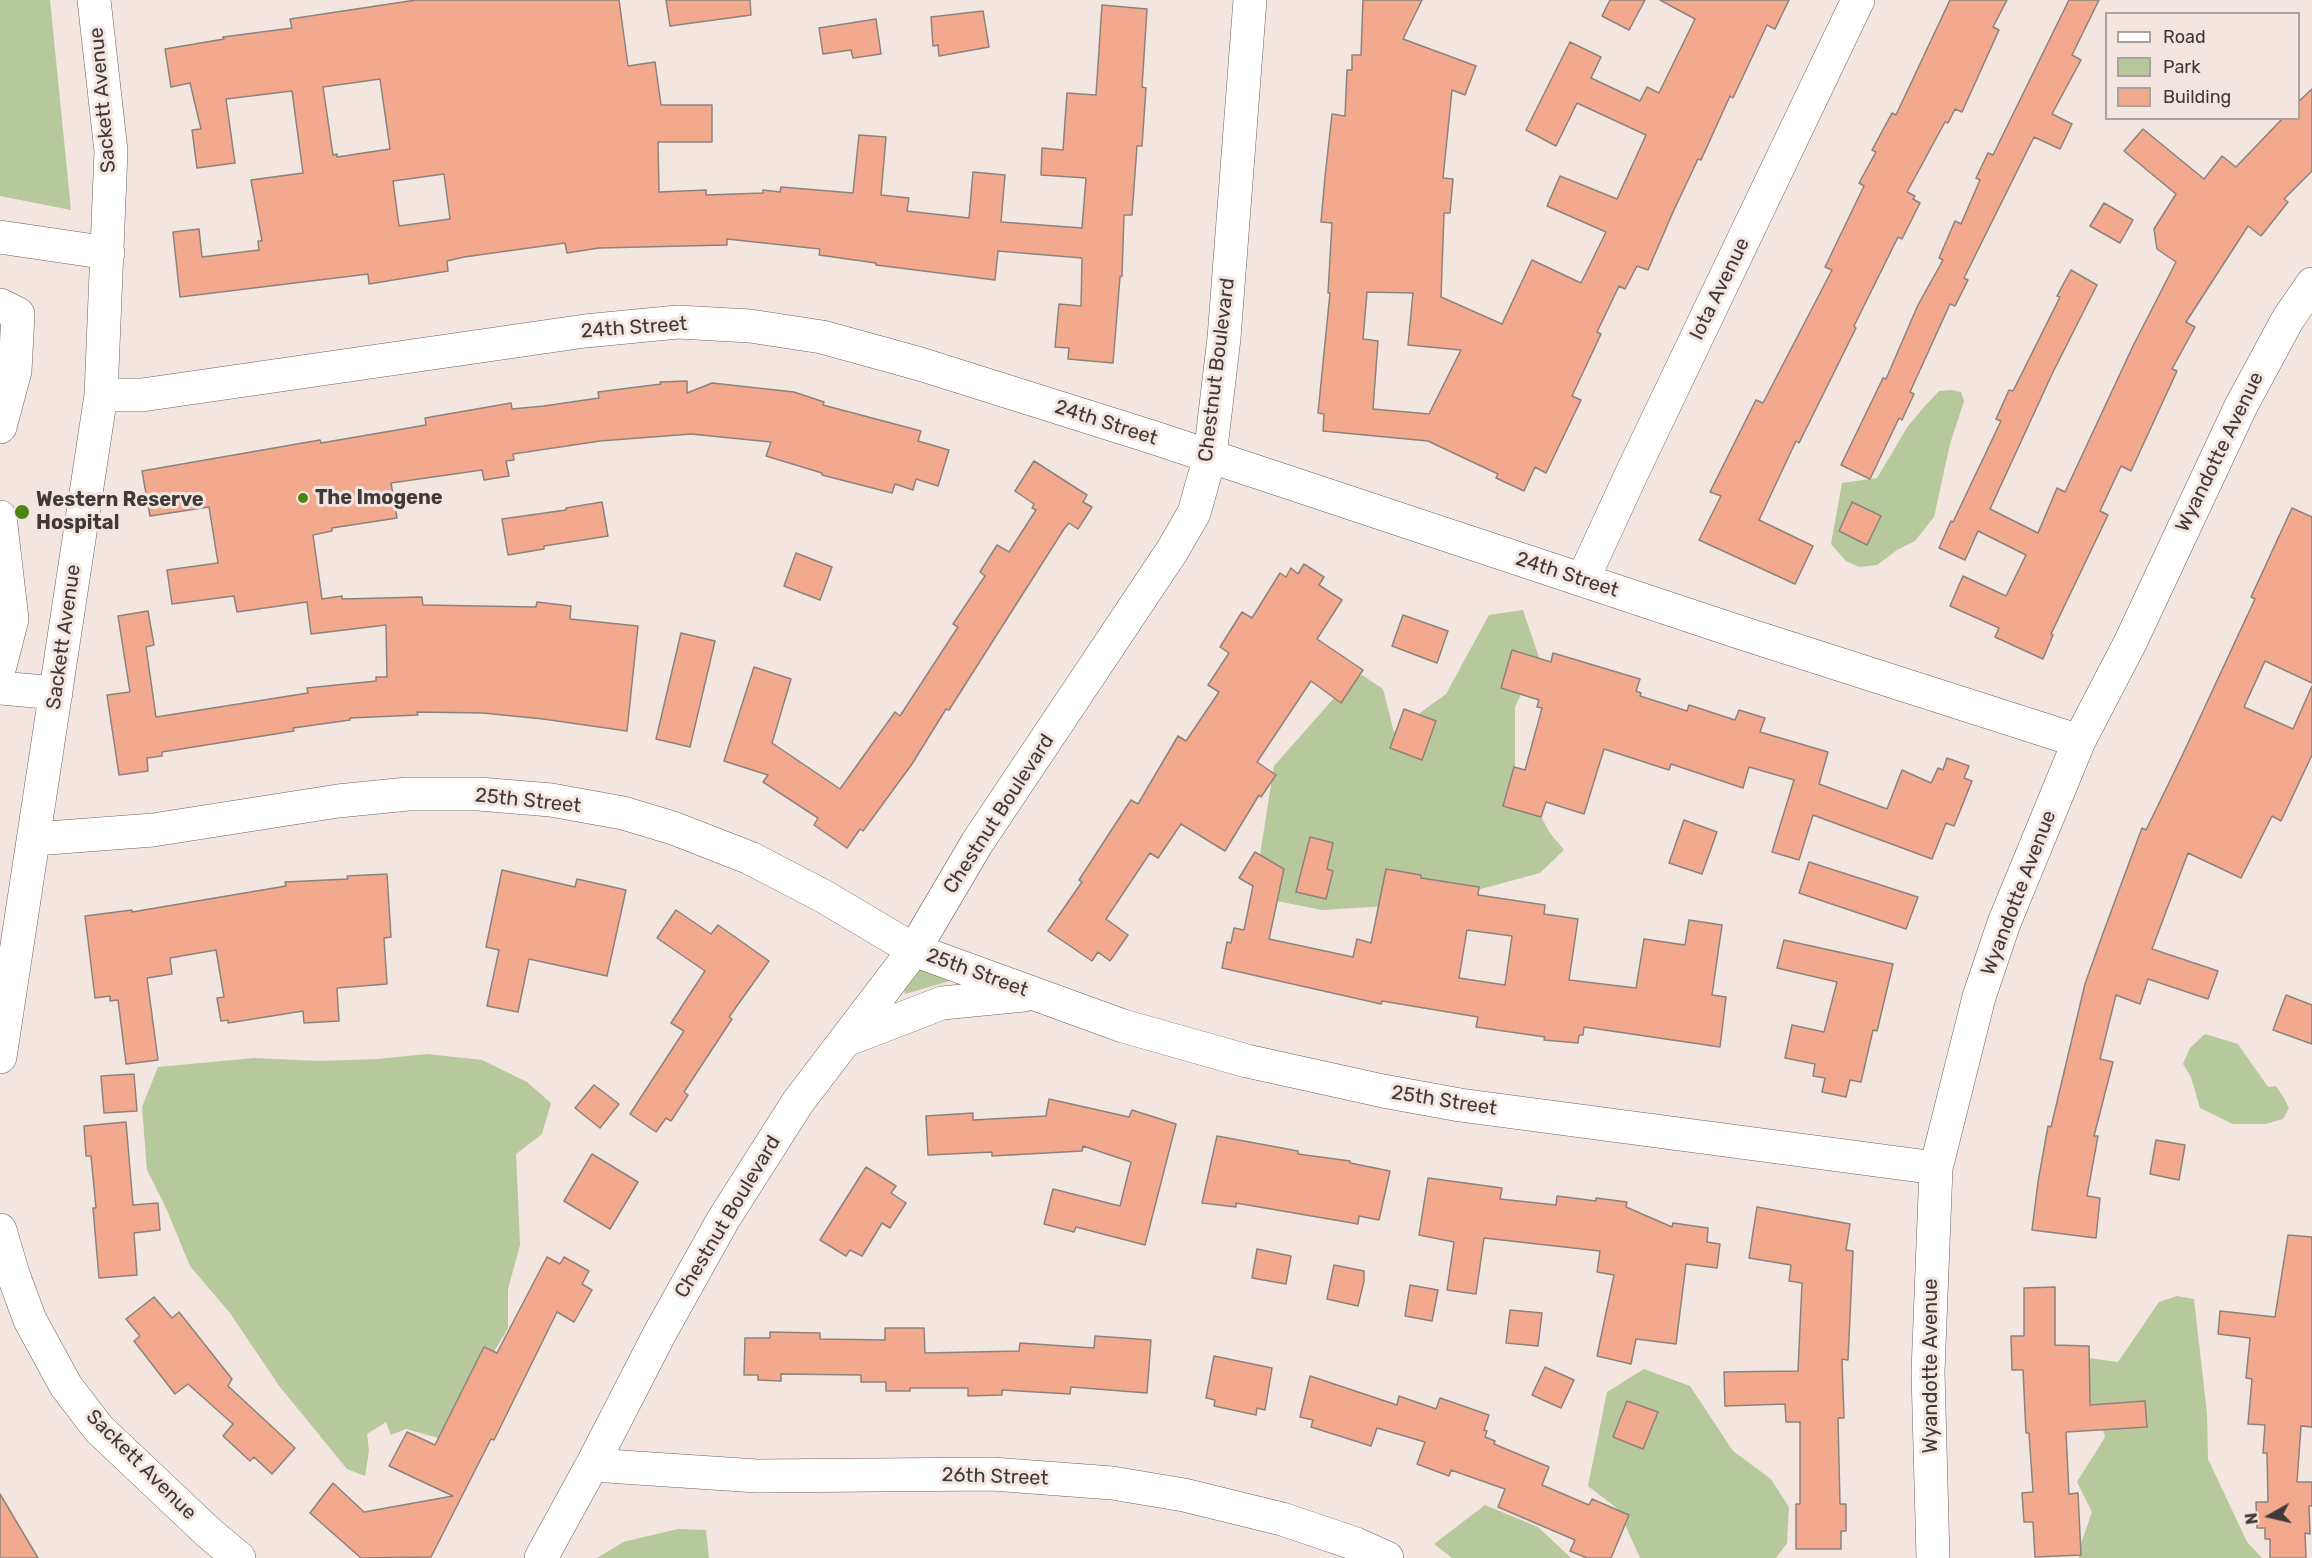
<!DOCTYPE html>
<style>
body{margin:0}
#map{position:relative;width:2312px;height:1558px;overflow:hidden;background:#f3e5e0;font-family:Rubik,sans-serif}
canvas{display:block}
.legend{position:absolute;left:2105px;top:12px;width:195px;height:108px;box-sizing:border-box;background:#f3e5e0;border:2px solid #aba19d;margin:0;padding:8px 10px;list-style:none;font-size:18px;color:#3f3a38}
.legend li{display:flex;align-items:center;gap:12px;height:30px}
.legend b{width:30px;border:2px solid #aba19d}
.north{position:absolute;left:2240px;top:1486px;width:60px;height:60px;-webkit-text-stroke:4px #f3e5e0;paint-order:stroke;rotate:262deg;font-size:16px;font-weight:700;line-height:24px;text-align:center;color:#3f3a38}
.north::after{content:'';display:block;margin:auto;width:21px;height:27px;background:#3f3a38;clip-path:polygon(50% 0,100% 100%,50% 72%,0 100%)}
</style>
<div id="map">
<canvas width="2312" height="1558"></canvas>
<ul class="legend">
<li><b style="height:8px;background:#fff"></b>Road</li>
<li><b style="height:16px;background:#b6c89c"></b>Park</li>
<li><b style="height:16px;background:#f2a98e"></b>Building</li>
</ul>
<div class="north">N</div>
</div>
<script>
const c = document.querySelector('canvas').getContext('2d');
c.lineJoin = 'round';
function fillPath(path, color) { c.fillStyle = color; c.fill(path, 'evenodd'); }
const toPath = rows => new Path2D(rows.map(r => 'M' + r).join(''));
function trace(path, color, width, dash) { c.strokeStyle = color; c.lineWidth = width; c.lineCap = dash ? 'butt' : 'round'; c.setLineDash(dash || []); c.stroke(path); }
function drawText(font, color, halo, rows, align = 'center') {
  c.font = font + ' Rubik,sans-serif'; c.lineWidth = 6; c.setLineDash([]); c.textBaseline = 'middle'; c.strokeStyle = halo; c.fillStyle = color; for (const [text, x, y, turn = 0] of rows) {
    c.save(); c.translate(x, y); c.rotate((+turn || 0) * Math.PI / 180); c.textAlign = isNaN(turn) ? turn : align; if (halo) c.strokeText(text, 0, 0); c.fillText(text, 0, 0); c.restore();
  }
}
const green = toPath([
 [0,0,50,0,71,210,0,196],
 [1952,390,1961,392,1964,401,1950,444,1934,517,1915,541,1897,550,1877,565,1859,567,1846,561,1831,544,1842,483,1877,478,1908,426,1925,406,1939,391],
 [1523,610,1539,657,1515,707,1515,770,1550,833,1564,850,1540,873,1466,893,1405,905,1322,910,1277,901,1259,861,1274,766,1342,689,1362,675,1383,689,1394,732,1446,694,1489,615],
 [925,965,953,980,905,994,904,990,916,970],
 [2205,1034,2238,1044,2268,1087,2276,1086,2284,1098,2289,1108,2283,1119,2266,1124,2233,1124,2200,1108,2191,1077,2183,1064,2190,1048],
 [427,1054,482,1060,527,1082,551,1103,542,1134,516,1154,520,1245,508,1289,508,1328,456,1416,438,1438,406,1429,391,1435,386,1422,367,1434,369,1451,365,1476,347,1469,280,1387,230,1313,190,1266,166,1208,147,1170,142,1107,158,1067,254,1058,319,1061,378,1059],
 [2177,1296,2194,1299,2207,1414,2208,1459,2247,1542,2262,1558,2079,1558,2078,1552,2092,1512,2077,1482,2105,1437,2098,1411,2075,1385,2081,1357,2118,1362,2159,1302],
 [1644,1369,1690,1386,1733,1451,1771,1479,1789,1507,1787,1543,1776,1558,1640,1558,1618,1509,1588,1486,1607,1392],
 [1485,1505,1538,1527,1571,1558,1452,1558,1434,1544],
 [678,1529,706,1530,709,1558,597,1558,623,1542]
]);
const building = toPath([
 [416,0,619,0,628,66,655,62,661,105,712,105,712,142,658,142,659,192,706,190,706,195,763,193,763,190,780,192,781,187,853,193,859,135,886,137,881,195,909,198,907,211,969,218,973,172,1005,175,1001,222,1082,228,1086,178,1041,175,1042,148,1063,150,1067,93,1096,95,1102,5,1147,9,1142,87,1146,88,1142,146,1137,146,1132,215,1124,215,1122,276,1120,277,1113,363,1068,359,1069,348,1055,347,1059,304,1081,306,1082,258,998,251,995,280,876,265,876,263,819,255,820,249,727,239,727,245,599,248,567,253,565,243,464,257,447,261,448,271,369,284,368,274,180,297,173,232,199,229,202,257,259,250,258,241,262,241,251,180,303,173,292,91,226,99,235,163,197,168,192,130,201,129,190,83,171,87,165,49,224,39,223,37,292,28,290,19,416,0],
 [380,79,390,149,337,157,337,154,333,155,323,87,380,79],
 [444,174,450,219,399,226,393,181,444,174],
 [666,0,750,0,751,15,670,26,666,0],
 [1363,0,1422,0,1403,39,1476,66,1465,95,1452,90,1443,178,1453,179,1450,213,1444,213,1441,297,1502,324,1532,260,1581,283,1606,232,1547,206,1560,176,1617,199,1646,135,1577,103,1556,146,1526,130,1570,42,1601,57,1591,78,1640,101,1647,87,1659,93,1695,19,1660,0,1789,0,1775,29,1767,25,1733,98,1730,96,1701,160,1698,159,1673,212,1648,270,1637,266,1625,289,1619,286,1597,332,1601,334,1572,396,1581,400,1546,473,1535,467,1524,491,1496,478,1498,474,1428,441,1323,431,1324,414,1318,413,1330,293,1328,293,1332,223,1321,222,1325,177,1332,114,1345,116,1347,70,1352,70,1352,55,1361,55,1363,0],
 [1367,292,1413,293,1408,345,1461,350,1429,414,1373,409,1378,341,1363,339,1367,292],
 [1610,0,1645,0,1629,30,1602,16,1610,0],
 [1950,0,2007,0,1993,27,1999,30,1962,112,1955,109,1948,123,1945,122,1907,192,1915,196,1913,199,1920,203,1902,239,1898,237,1854,326,1856,328,1799,443,1796,441,1759,520,1813,546,1795,584,1699,540,1721,496,1710,492,1756,400,1763,403,1832,270,1825,267,1864,186,1859,183,1876,152,1872,150,1892,113,1896,115,1950,0],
 [2069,0,2099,0,2072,55,2081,60,2052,114,2072,124,2060,149,2034,137,1964,278,1968,280,1955,306,1950,304,1910,392,1914,394,1902,420,1899,418,1870,479,1841,465,1883,378,1886,379,1918,305,1943,260,1939,258,1955,221,1961,224,1980,180,1976,178,1988,153,1993,155,2069,0],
 [983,11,989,47,939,56,938,45,933,46,931,17,983,11],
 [876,19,881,54,853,58,851,50,823,54,819,28,876,19],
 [2312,89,2312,171,2284,199,2288,202,2261,236,2248,226,2186,322,2195,327,2172,369,2177,371,2131,471,2121,466,2100,511,2108,515,2051,634,2053,635,2043,659,1995,637,1999,628,1950,606,1963,576,2006,596,2026,555,1978,531,1965,560,1939,548,1951,521,1953,522,2001,421,1996,419,2009,390,2013,391,2060,297,2057,296,2071,270,2097,285,2053,372,1990,509,2038,533,2057,488,2065,492,2133,346,2176,262,2157,249,2154,229,2176,194,2124,151,2143,129,2204,179,2222,156,2236,167,2283,118,2298,118,2298,102,2312,89],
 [2104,203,2133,220,2120,243,2090,226,2104,203],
 [687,381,687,393,712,383,794,392,824,402,823,405,921,431,918,441,949,450,938,486,916,479,913,490,895,484,892,493,822,475,822,473,766,456,771,442,691,434,600,441,513,454,514,460,506,461,509,476,484,480,482,470,391,483,397,518,332,528,332,531,313,535,322,599,342,596,342,599,422,597,423,605,536,607,537,602,571,606,570,619,638,626,627,731,543,719,483,713,417,712,418,715,350,718,350,720,293,728,294,731,162,752,162,756,147,758,148,771,119,775,107,695,130,692,118,616,148,611,154,645,146,647,156,717,308,693,307,688,376,681,376,677,387,677,386,625,311,634,307,602,237,612,234,596,172,604,167,570,218,563,209,507,150,516,142,471,320,440,321,443,426,425,425,418,511,403,512,409,544,406,599,398,598,392,661,384,660,382,687,381],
 [1034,461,1087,495,1083,502,1092,507,1078,529,1069,523,1064,529,949,710,946,709,912,764,863,831,860,829,847,848,814,825,818,818,763,782,768,775,724,761,754,667,791,679,772,743,840,789,895,712,900,716,958,627,953,624,985,576,980,572,997,545,1009,552,1036,510,1032,508,1034,504,1015,491,1034,461],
 [602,502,608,536,544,546,544,549,508,555,502,519,566,510,566,508,602,502],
 [1852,502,1881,516,1867,545,1839,531,1852,502],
 [2292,508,2312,517,2312,683,2265,661,2244,707,2293,729,2312,686,2312,755,2281,821,2272,816,2241,878,2188,853,2152,949,2218,971,2208,999,2148,979,2140,1004,2116,995,2100,1059,2113,1062,2094,1136,2098,1136,2087,1196,2100,1198,2096,1238,2032,1230,2038,1182,2048,1126,2051,1127,2085,984,2102,936,2142,828,2146,830,2182,756,2255,599,2251,597,2292,508],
 [796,553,832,567,820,600,784,586,796,553],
 [1304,564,1324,577,1319,585,1342,600,1317,639,1363,670,1341,703,1311,681,1257,762,1276,775,1261,797,1259,795,1225,851,1181,824,1158,858,1150,853,1106,919,1128,935,1110,961,1098,952,1092,961,1048,931,1082,882,1079,880,1131,800,1138,804,1178,736,1186,741,1219,692,1208,685,1229,653,1220,647,1242,612,1252,618,1280,573,1286,577,1291,568,1298,574,1304,564],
 [1403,615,1448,631,1437,663,1392,646,1403,615],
 [681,633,715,641,690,747,656,739,681,633],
 [1512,650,1551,662,1553,653,1640,679,1636,691,1641,693,1640,696,1687,711,1689,705,1735,720,1739,710,1765,718,1760,732,1828,752,1819,784,1887,809,1902,770,1931,783,1938,768,1943,770,1947,758,1969,766,1964,778,1972,781,1954,826,1946,823,1932,859,1813,815,1799,860,1772,852,1794,780,1749,767,1743,788,1671,764,1669,770,1604,749,1584,814,1546,802,1541,817,1503,806,1514,767,1525,770,1542,708,1537,707,1539,700,1501,688,1512,650],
 [1404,709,1436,721,1422,760,1390,748,1404,709],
 [1684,820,1717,832,1702,874,1669,863,1684,820],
 [1310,837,1333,843,1327,869,1333,871,1326,899,1296,892,1310,837],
 [1255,852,1284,869,1269,939,1353,957,1357,939,1371,943,1386,869,1421,875,1421,878,1479,887,1478,895,1545,905,1544,914,1578,919,1569,980,1636,988,1644,939,1685,945,1689,920,1722,925,1712,995,1726,997,1720,1047,1584,1027,1583,1035,1579,1035,1578,1043,1544,1040,1545,1037,1476,1027,1478,1017,1382,1001,1381,1004,1222,968,1227,942,1231,943,1234,928,1244,930,1253,886,1239,878,1255,852],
 [1467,930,1512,936,1505,985,1459,978,1467,930],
 [1809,862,1918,897,1906,929,1799,893,1809,862],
 [502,870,575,887,577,879,626,890,607,976,529,959,518,1012,487,1006,499,950,486,947,502,870],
 [387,874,391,937,384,938,387,984,337,988,339,1021,304,1023,303,1011,228,1023,228,1020,221,1021,217,998,224,997,216,950,170,958,172,974,147,978,158,1060,126,1064,118,1000,110,1001,110,996,95,998,85,916,132,910,132,912,286,886,285,882,348,879,347,876,387,874],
 [676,910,711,934,718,925,769,961,729,1017,732,1019,684,1092,688,1095,671,1121,666,1118,656,1132,630,1114,684,1031,671,1023,705,971,657,938,676,910],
 [1784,940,1893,964,1877,1031,1873,1030,1861,1082,1850,1080,1846,1097,1822,1092,1825,1078,1813,1076,1815,1064,1785,1058,1792,1025,1824,1032,1837,982,1777,968,1784,940],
 [2286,995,2312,1005,2312,1044,2273,1030,2286,995],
 [134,1074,137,1111,104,1113,101,1076,134,1074],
 [594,1085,619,1104,600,1128,575,1108,594,1085],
 [1049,1099,1129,1117,1132,1110,1176,1124,1145,1245,1076,1227,1074,1232,1044,1224,1053,1189,1120,1206,1131,1162,1083,1146,1082,1151,992,1156,992,1152,928,1155,926,1116,973,1113,973,1120,1046,1116,1049,1099],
 [126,1122,133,1205,158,1203,160,1230,134,1233,137,1275,99,1278,93,1208,96,1208,91,1156,86,1156,84,1126,126,1122],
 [1217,1136,1298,1151,1298,1154,1350,1161,1350,1163,1390,1171,1379,1220,1359,1216,1358,1224,1236,1203,1236,1207,1202,1203,1217,1136],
 [2156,1140,2185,1145,2179,1180,2150,1174,2156,1140],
 [592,1154,638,1182,610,1229,564,1201,592,1154],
 [866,1167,896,1186,891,1193,906,1203,890,1228,882,1223,862,1256,850,1250,846,1256,820,1240,866,1167],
 [1428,1178,1502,1188,1500,1199,1556,1205,1557,1196,1596,1201,1596,1198,1627,1202,1626,1207,1672,1227,1673,1223,1708,1228,1707,1242,1720,1244,1717,1268,1686,1264,1676,1344,1636,1339,1631,1364,1597,1356,1614,1275,1597,1272,1600,1251,1484,1238,1476,1294,1447,1290,1454,1242,1419,1235,1428,1178],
 [1757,1207,1850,1224,1846,1250,1853,1251,1848,1360,1842,1359,1844,1418,1838,1418,1840,1504,1846,1504,1846,1531,1841,1531,1841,1549,1796,1549,1796,1504,1800,1504,1800,1422,1786,1422,1785,1404,1725,1406,1724,1372,1798,1371,1802,1283,1789,1281,1791,1265,1749,1258,1757,1207],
 [2288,1235,2312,1237,2312,1427,2301,1426,2297,1482,2312,1482,2312,1506,2309,1506,2310,1534,2305,1533,2306,1558,2270,1558,2270,1539,2265,1539,2265,1528,2257,1528,2256,1502,2268,1502,2267,1453,2263,1453,2265,1425,2248,1424,2252,1379,2246,1378,2250,1338,2218,1334,2220,1311,2275,1317,2288,1235],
 [1257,1249,1291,1256,1286,1284,1252,1278,1257,1249],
 [547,1257,560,1264,564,1257,589,1271,582,1284,592,1290,574,1322,557,1312,494,1440,491,1439,431,1557,361,1558,310,1513,333,1483,364,1512,453,1496,389,1466,407,1432,435,1445,484,1347,497,1353,547,1257],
 [1334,1265,1364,1271,1364,1281,1358,1306,1327,1299,1334,1265],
 [1410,1285,1438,1290,1432,1321,1405,1316,1410,1285],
 [2055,1287,2055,1345,2089,1346,2090,1405,2145,1401,2147,1427,2066,1432,2069,1494,2078,1493,2081,1555,2035,1557,2033,1522,2024,1522,2022,1493,2033,1492,2029,1433,2026,1433,2023,1370,2012,1370,2011,1336,2024,1336,2024,1288,2055,1287],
 [154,1297,172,1318,179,1312,232,1379,228,1386,295,1448,272,1474,254,1457,250,1461,223,1436,233,1424,188,1384,175,1394,134,1341,140,1336,126,1319,154,1297],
 [1510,1310,1542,1313,1538,1346,1506,1343,1510,1310],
 [885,1328,924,1328,925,1353,1019,1351,1020,1343,1094,1348,1095,1336,1151,1340,1147,1393,1071,1387,1070,1394,1002,1390,1002,1395,968,1396,968,1388,910,1388,910,1391,886,1391,886,1382,861,1382,861,1375,781,1374,781,1381,758,1380,758,1375,744,1375,745,1338,770,1338,770,1332,820,1333,820,1339,885,1340,885,1328],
 [1214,1356,1272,1368,1265,1410,1257,1408,1256,1415,1214,1406,1215,1400,1206,1398,1214,1356],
 [1545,1367,1574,1380,1561,1408,1532,1395,1545,1367],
 [1310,1376,1397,1405,1399,1396,1436,1409,1440,1398,1489,1415,1484,1430,1487,1431,1485,1437,1495,1441,1494,1444,1549,1467,1542,1485,1589,1505,1592,1499,1629,1515,1611,1558,1587,1558,1570,1551,1575,1540,1498,1507,1505,1489,1451,1470,1449,1476,1417,1464,1425,1442,1377,1428,1371,1446,1311,1427,1313,1420,1300,1417,1310,1376],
 [1627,1401,1658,1412,1643,1449,1613,1437,1627,1401],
 [0,1494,38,1558,0,1558,0,1494]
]);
const minor = toPath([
 [0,237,108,253],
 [0,305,18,314,15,371,0,427],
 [101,395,142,395,585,331,678,322,750,326,822,337,920,364,1155,438,1745,634,2079,741],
 [0,517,12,619,0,666],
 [1583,579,1631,475,1858,0],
 [0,688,56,693],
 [35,839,153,830,338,801,408,794,479,794,551,800,623,813,673,828,750,858,823,896,914,950,1123,1026,1247,1061,1383,1091,1460,1105,1936,1168],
 [846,1040,942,1003,1024,995],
 [0,1057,101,395,111,151,94,0],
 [0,1230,13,1274,30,1320,66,1386,99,1429,209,1533,239,1558],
 [592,1465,757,1476,992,1474,1112,1483,1184,1495,1282,1519,1356,1544,1387,1558],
 [541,1558,592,1465,660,1333,723,1220,798,1102,914,950,977,843,1172,551,1194,513,1210,456,1224,338,1250,0],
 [1933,1558,1928,1372,1936,1168,1979,997,2004,923,2079,741,2130,643,2241,406,2288,319,2312,284]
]);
const markers = [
 [303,498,6,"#508317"],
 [22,512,8,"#508317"]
];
const streetNames = [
 ["Sackett Avenue",103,100,-95],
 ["Iota Avenue",1720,289,-64],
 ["24th Street",634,328,-4],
 ["Chestnut Boulevard",1217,370,-83],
 ["24th Street",1106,423,18],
 ["Wyandotte Avenue",2220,452,-64],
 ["24th Street",1567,575,18],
 ["Sackett Avenue",64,637,-82],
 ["25th Street",528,801,6],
 ["Chestnut Boulevard",999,814,-57],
 ["Wyandotte Avenue",2019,893,-69],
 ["25th Street",977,973,20],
 ["25th Street",1444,1101,9],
 ["Chestnut Boulevard",728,1217,-59],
 ["Wyandotte Avenue",1931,1366,-90],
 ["Sackett Avenue",141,1465,45],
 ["26th Street",995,1477,2]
];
const poiNames = [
 ["The Imogene",315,498],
 ["Western Reserve",36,500],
 ["Hospital",36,523]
];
fillPath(green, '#b6c89c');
fillPath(building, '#f2a98e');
trace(building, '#8e827d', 1.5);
trace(minor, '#6d615d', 34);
trace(minor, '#fff', 33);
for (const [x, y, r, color] of markers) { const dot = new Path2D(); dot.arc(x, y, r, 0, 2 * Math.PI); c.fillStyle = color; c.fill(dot); trace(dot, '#f3e5e0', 2); }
drawText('20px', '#3f3a38', '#f3e5e0', streetNames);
drawText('bold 20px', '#3f3a38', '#f3e5e0', poiNames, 'left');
</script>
